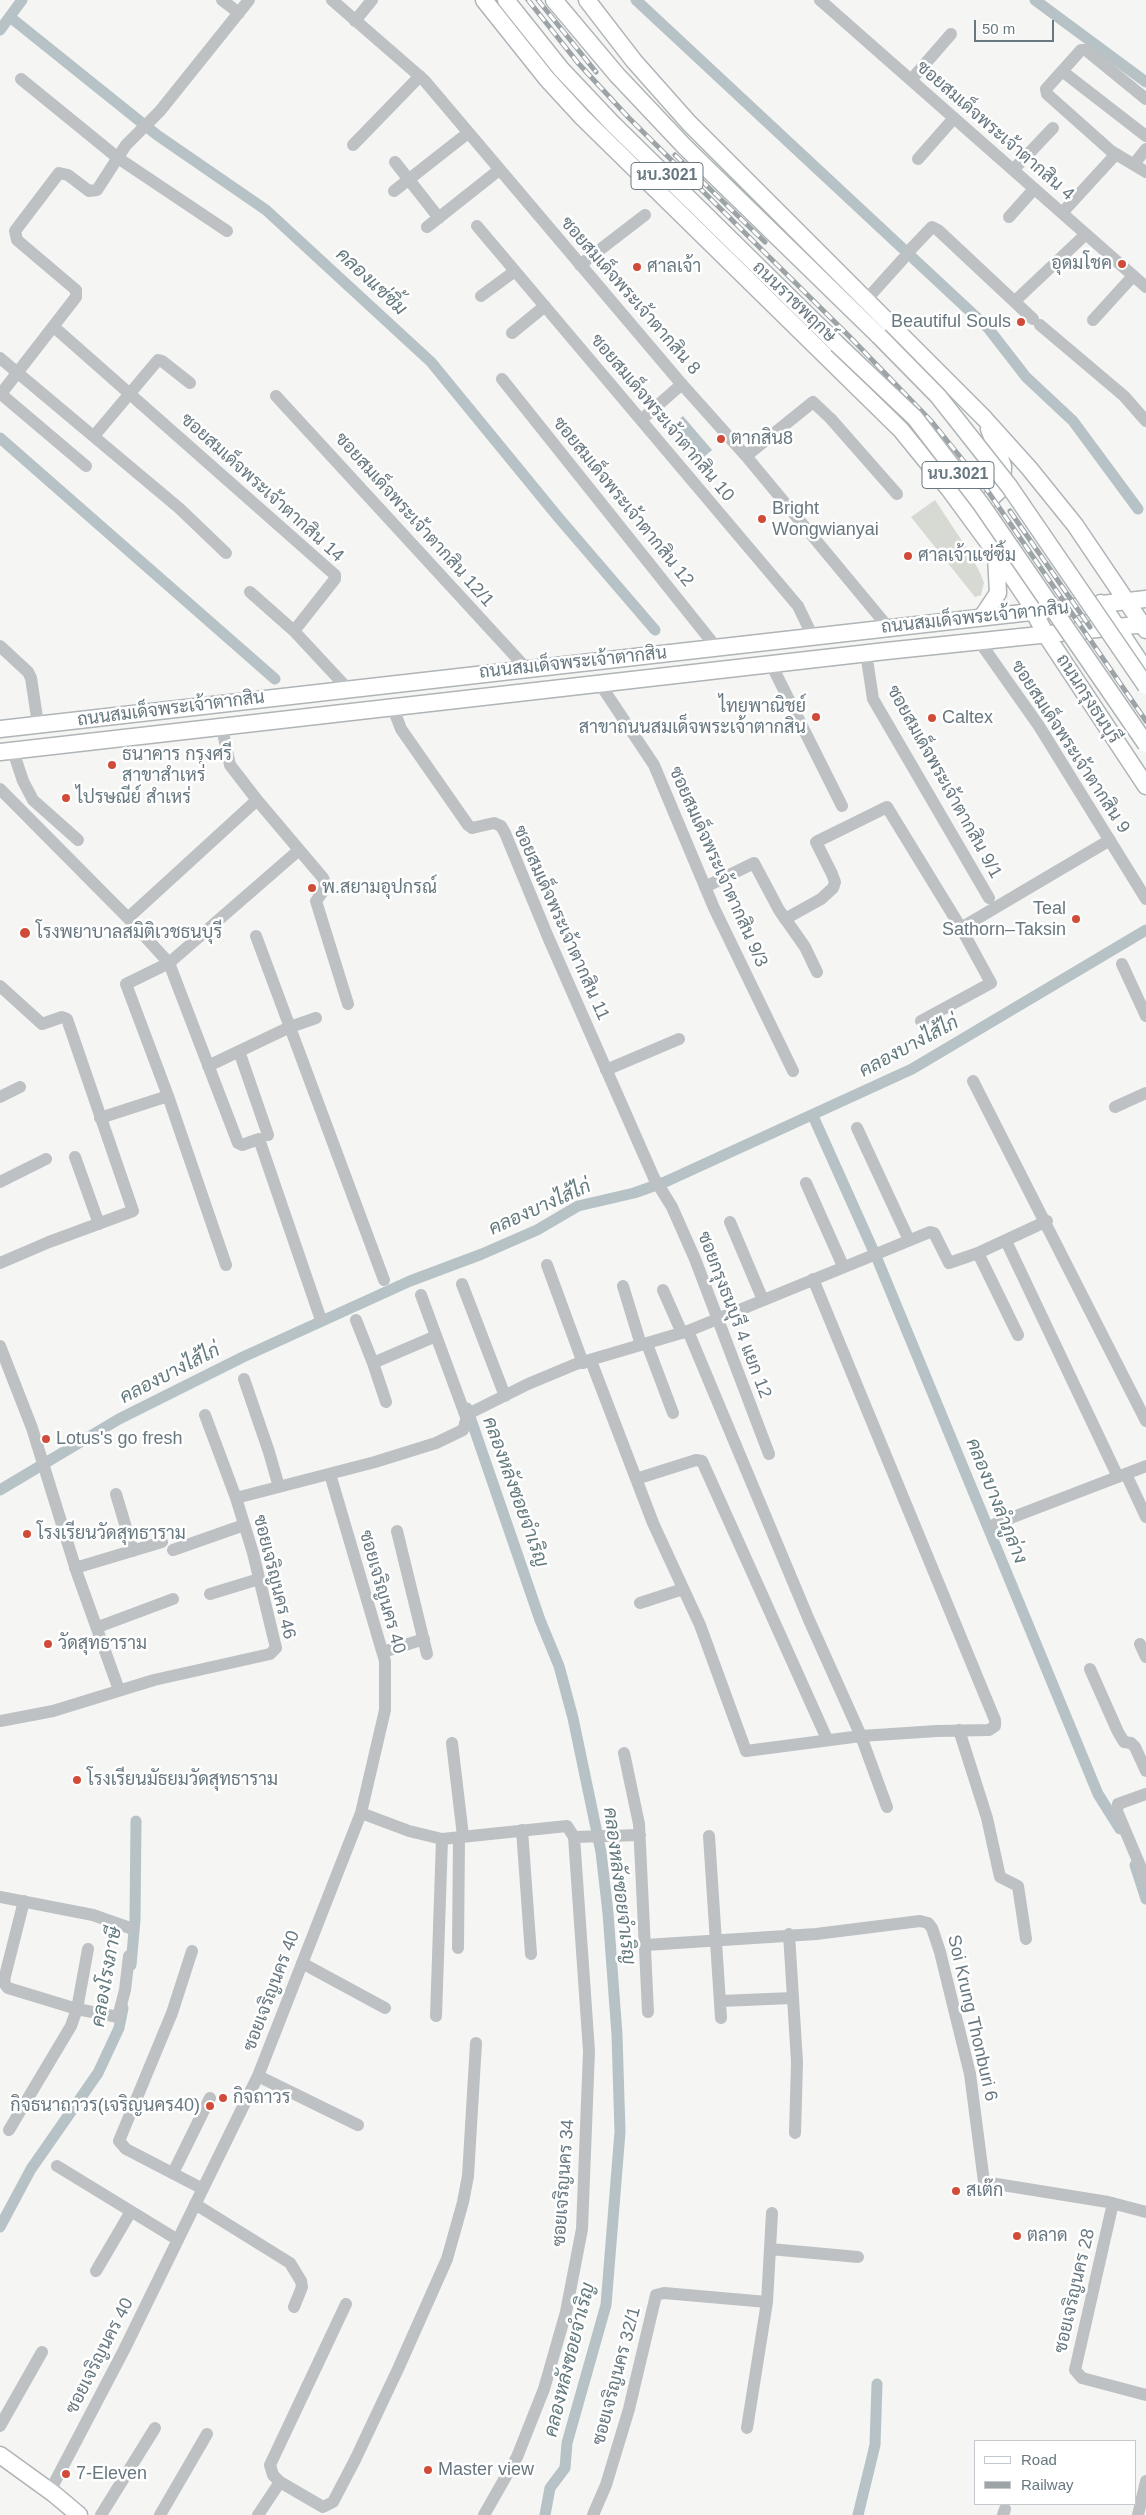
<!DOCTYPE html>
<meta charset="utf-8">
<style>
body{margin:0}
#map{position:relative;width:1146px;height:2515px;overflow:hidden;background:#f5f5f3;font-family:Arial,sans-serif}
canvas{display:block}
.legend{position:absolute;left:974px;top:2440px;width:162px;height:65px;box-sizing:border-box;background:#fff;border:1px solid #c3c9cc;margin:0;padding:6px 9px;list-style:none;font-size:15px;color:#687880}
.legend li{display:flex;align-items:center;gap:10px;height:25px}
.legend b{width:25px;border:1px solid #c3c9cc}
.scale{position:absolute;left:974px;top:20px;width:80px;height:22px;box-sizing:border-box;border:2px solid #687880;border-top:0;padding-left:6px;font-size:15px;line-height:18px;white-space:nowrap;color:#687880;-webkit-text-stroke:4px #fff;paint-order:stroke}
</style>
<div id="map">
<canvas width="1146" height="2515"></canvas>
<ul class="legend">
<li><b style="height:6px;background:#fff"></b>Road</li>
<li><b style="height:6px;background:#9da4a8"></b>Railway</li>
</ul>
<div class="scale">50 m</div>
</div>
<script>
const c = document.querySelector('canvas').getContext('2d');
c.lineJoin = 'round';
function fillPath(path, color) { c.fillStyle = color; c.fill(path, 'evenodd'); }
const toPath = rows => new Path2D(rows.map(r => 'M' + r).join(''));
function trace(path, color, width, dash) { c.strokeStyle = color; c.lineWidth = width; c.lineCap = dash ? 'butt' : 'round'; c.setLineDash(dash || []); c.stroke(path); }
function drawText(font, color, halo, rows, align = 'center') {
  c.font = font + ' Arial,Sarabun,sans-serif'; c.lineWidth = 5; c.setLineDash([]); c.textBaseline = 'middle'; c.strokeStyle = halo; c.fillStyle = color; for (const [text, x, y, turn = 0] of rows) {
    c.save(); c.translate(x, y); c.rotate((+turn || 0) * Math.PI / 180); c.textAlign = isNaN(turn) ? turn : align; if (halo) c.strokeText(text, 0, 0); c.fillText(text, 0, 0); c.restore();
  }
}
const green = toPath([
 [935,500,970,553,981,575,984,583,981,595,975,597,911,517]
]);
const water = toPath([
 [683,416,712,450,699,461,670,428]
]);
const canal = toPath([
 [636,0,988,328,1026,377,1073,421,1138,509],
 [1035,0,1146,82],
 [10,17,157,135,266,210,431,362,558,517,655,630],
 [0,30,22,0],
 [0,438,275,679],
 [813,1116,878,1261,1098,1794,1120,1829],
 [467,1408,540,1620,559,1666,573,1718,601,1852,608,1913,617,2035,620,2132,606,2305,567,2443,565,2468,550,2488,545,2515],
 [0,1490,119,1419,243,1357,410,1281,482,1254,537,1230,578,1206,634,1193,665,1182,912,1069,1146,930],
 [1135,1865,1146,1899],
 [131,1965,135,1920,136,1821],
 [0,2227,31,2169,98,2073,119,2028,123,2008],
 [858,2515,875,2445,877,2384]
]);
const minor = toPath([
 [222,0,239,13],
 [332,0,424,80,679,381,746,456,888,627],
 [820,0,1146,287],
 [355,21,372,0],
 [1062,71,1146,136],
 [21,79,118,158,227,231],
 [911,80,951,34],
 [1146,99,1086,50,1081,50,1046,89,1047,94,1111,151,1146,172],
 [353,145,420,76],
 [918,159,954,118],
 [395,162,439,218],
 [1134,164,1146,149],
 [1013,170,1053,128],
 [394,191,468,133],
 [1062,213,1116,154],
 [1009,217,1034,189],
 [477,226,798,606,813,637],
 [427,227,499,170],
 [911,249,932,227,938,230,1033,319],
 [580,265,645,215],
 [481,296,515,271],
 [866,300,903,259],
 [1015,301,1086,234],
 [1093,320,1133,276],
 [1040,325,1124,396,1146,421],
 [54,327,335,575,335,579,294,631],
 [512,333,545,306],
 [0,358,179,508,226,553],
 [502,379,716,647],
 [1,394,86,466],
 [0,395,76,297,76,290,17,240,15,231,59,173,68,175,89,191,97,190,126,145,160,111,249,0],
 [276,396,526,668],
 [641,420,682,384],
 [94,436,158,360,162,361,190,383],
 [746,456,813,402,831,419,897,494],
 [250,592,294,631,348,689],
 [979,641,1039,726,1146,899],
 [0,646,28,672,31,678,38,724],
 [866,653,873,699,989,898],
 [771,664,842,806],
 [600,684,654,765,714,908,793,1071],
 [393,708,401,729,468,825,472,828,494,823,501,826,505,833,548,937,654,1178,672,1207,695,1259,769,1454],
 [222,728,230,765,257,800,323,878,325,883,324,890,316,901,348,1004],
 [13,751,23,781,33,800,78,840],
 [0,789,128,918,169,963,238,1143,242,1145,259,1139,320,1317],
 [705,887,754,863,779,910,805,947,817,972],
 [128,918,257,800],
 [785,919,821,899,833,888,835,882,832,874,816,842,887,807,961,928,991,983,921,1021],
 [961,928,1110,840],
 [256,936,384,1280],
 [1122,964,1146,1016],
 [0,986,42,1024,62,1017,67,1019,133,1211,49,1242,0,1263],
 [239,1051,268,1135],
 [208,1066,290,1027,316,1018],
 [606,1070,679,1039],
 [973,1081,1146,1421],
 [0,1097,20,1087],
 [1115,1107,1146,1093],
 [100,1118,168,1096],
 [857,1128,909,1240],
 [75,1157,99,1224],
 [0,1182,46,1159],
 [806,1183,843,1266],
 [730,1222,763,1300],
 [1006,1241,1118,1477],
 [978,1253,1018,1335],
 [226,1265,168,1096,126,984,169,963,299,850],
 [547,1265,583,1363],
 [462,1284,505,1396],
 [623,1286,641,1345],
 [663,1290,682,1333],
 [421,1295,466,1417],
 [356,1320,373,1363],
 [688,1331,809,1620,861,1736,887,1807],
 [647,1344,673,1413],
 [0,1346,32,1428,77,1573,119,1690],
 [591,1361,653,1523,700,1625,746,1751,861,1736,937,1731,989,1730,995,1726,995,1720,813,1279],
 [244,1379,269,1452,279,1487],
 [386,1402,373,1363,436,1336],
 [1126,1474,1146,1517],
 [636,1479,696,1460,702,1461,827,1739],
 [116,1494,133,1551],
 [236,1498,375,1462,436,1443,463,1430,468,1414,528,1384,576,1364,688,1331,930,1232,934,1233,949,1263,978,1253,1047,1221],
 [995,1524,1146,1466],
 [397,1531,427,1654],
 [173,1550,244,1525],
 [75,1568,162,1542],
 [210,1594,259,1579],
 [640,1603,683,1589],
 [98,1627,173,1599],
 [1140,1644,1146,1657],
 [383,1652,424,1639],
 [1090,1669,1118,1732,1124,1742,1131,1743,1135,1747,1146,1771],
 [0,1721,53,1711,154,1680,270,1654,276,1648,253,1553,236,1498,205,1415],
 [959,1730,987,1818,1000,1877,1018,1886,1026,1939],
 [452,1743,463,1836],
 [624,1753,639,1824,648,2012],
 [1146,1794,1118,1804,1117,1811,1146,1880],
 [361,1813,409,1831,442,1839,567,1826,574,1837,640,1835],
 [522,1830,531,1954],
 [709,1836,721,2018],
 [0,1897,93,1915,130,1928],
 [24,1901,5,1976,4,1983,8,1988,77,2009,118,2017,125,1990,129,1956],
 [789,1934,797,2062,795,2133],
 [646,1945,816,1934,920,1921,928,1923,932,1928,940,1952,970,2074,984,2182,1108,2202,1146,2212],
 [458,1948,459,1837],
 [192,1951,172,2013,119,2141,126,2149,203,2189],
 [302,1963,385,2008],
 [721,2001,792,1998],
 [436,2016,442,1839],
 [258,2076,358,2125],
 [9,2130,71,2026,77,2009,88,1949],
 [57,2166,178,2240],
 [173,2173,210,2098],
 [1113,2203,1075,2370,1082,2378,1146,2395],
 [195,2204,290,2263,301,2281,302,2287,294,2307],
 [770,2249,858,2257],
 [96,2271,130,2213],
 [346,2304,270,2465,273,2475,280,2482,323,2507,333,2502,355,2460,398,2369,447,2259,463,2202,468,2176,476,2043],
 [0,2426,42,2352],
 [747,2428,767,2302,772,2213],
 [50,2491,124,2350,258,2076,361,1813,385,1710,385,1661,330,1474],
 [101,2515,155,2428],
 [160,2515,207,2434],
 [258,2515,280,2482],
 [484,2515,517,2457,544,2389,566,2312,582,2229,589,2051,574,1837],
 [593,2515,606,2485,629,2409,656,2295,664,2293,767,2302],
 [1003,2515,1005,2509],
 [1138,2515,1146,2481]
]);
const major = toPath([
 [484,0,547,79,582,117,901,430,949,489,996,553,1027,599,1046,635,1146,786],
 [506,0,561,69,612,123,837,344],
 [554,0,617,75,685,147,879,336],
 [587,0,634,61,689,123,984,418,1029,468,1075,525,1146,630],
 [968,503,988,501,1002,488,1003,466,989,429],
 [1101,603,1146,671],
 [982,617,998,593,996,556],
 [0,729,1146,599],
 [0,752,886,651,1146,624],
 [0,2455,54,2494,79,2515]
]);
const rail = toPath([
 [528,0,578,63,629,118,849,336,932,422,987,490,1146,721],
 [538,0,596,72],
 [675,155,765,242],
 [1010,511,1090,627]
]);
const majorBridge = toPath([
 [879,336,938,396,1009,486,1146,686],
 [837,344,915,418,981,504,1146,744]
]);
const markers = [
 [1122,264,5,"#d04c38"],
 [637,267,5,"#d04c38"],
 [1021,322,5,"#d04c38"],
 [721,439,5,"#d04c38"],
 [762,519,5,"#d04c38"],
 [908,556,5,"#d04c38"],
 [816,717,5,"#d04c38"],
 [932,718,5,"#d04c38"],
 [112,765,5,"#d04c38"],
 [66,798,5,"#d04c38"],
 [312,888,5,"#d04c38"],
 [1076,919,5,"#d04c38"],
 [25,933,6,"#d04c38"],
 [46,1439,5,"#d04c38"],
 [27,1534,5,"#d04c38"],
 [48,1644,5,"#d04c38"],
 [77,1780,5,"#d04c38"],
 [223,2098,5,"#d04c38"],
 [210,2106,5,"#d04c38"],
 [956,2191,5,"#d04c38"],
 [1017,2236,5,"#d04c38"],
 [428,2470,5,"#d04c38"],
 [66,2474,5,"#d04c38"]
];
const shields = [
 [667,176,72],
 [958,475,72]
];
const shieldNames = [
 ["นบ.3021",667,176],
 ["นบ.3021",958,475]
];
const streetNames = [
 ["ซอยสมเด็จพระเจ้าตากสิน 4",995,131,41],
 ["ซอยสมเด็จพระเจ้าตากสิน 8",630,296,49],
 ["ถนนราชพฤกษ์",794,302,44],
 ["ซอยสมเด็จพระเจ้าตากสิน 10",662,418,50],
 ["ซอยสมเด็จพระเจ้าตากสิน 14",262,488,42],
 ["ซอยสมเด็จพระเจ้าตากสิน 12",623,502,51],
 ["ซอยสมเด็จพระเจ้าตากสิน 12/1",414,520,48],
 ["ถนนสมเด็จพระเจ้าตากสิน",975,618,-6],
 ["ถนนสมเด็จพระเจ้าตากสิน",573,663,-6],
 ["ถนนกรุงธนบุรี",1088,699,57],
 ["ถนนสมเด็จพระเจ้าตากสิน",171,709,-7],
 ["ซอยสมเด็จพระเจ้าตากสิน 9",1070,747,57],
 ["ซอยสมเด็จพระเจ้าตากสิน 9/1",944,782,61],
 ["ซอยสมเด็จพระเจ้าตากสิน 9/3",718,867,66],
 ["ซอยสมเด็จพระเจ้าตากสิน 11",561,923,66],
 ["ซอยกรุงธนบุรี 4 แยก 12",734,1315,69],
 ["ซอยเจริญนคร 46",274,1577,76],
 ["ซอยเจริญนคร 40",382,1592,74],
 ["ซอยเจริญนคร 40",272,1991,-69],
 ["Soi Krung Thonburi 6",972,2018,77],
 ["ซอยเจริญนคร 34",564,2183,-86],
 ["ซอยเจริญนคร 28",1075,2291,-77],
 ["ซอยเจริญนคร 40",100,2356,-63],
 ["ซอยเจริญนคร 32/1",617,2376,-75]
];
const poiNames = [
 ["อุดมโชค",1112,264,"right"],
 ["ศาลเจ้า",647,267],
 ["Beautiful Souls",1011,322,"right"],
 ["ตากสิน8",731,439],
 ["Bright",772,509],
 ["Wongwianyai",772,530],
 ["ศาลเจ้าแซ่ซิ้ม",918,556],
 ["ไทยพาณิชย์",806,707,"right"],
 ["สาขาถนนสมเด็จพระเจ้าตากสิน",806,728,"right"],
 ["Caltex",942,718],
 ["ธนาคาร กรุงศรี",122,755],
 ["สาขาสำเหร่",122,776],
 ["ไปรษณีย์ สำเหร่",76,798],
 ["พ.สยามอุปกรณ์",322,888],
 ["Teal",1066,909,"right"],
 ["Sathorn–Taksin",1066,930,"right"],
 ["โรงพยาบาลสมิติเวชธนบุรี",36,933],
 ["Lotus's go fresh",56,1439],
 ["โรงเรียนวัดสุทธาราม",37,1534],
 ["วัดสุทธาราม",58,1644],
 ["โรงเรียนมัธยมวัดสุทธาราม",87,1780],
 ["กิจถาวร",233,2098],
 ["กิจธนาถาวร(เจริญนคร40)",200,2106,"right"],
 ["สเต๊ก",966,2191],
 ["ตลาด",1027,2236],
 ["Master view",438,2470],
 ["7-Eleven",76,2474]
];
const waterNames = [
 ["คลองแซ่ซิ้ม",371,282,43],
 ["คลองบางไส้ไก่",909,1047,-28],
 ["คลองบางไส้ไก่",540,1208,-24],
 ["คลองบางไส้ไก่",170,1374,-27],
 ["คลองหลังซอยจำเริญ",515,1492,70],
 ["คลองบางลำภูล่าง",996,1501,68],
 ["คลองหลังซอยจำเริญ",619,1886,83],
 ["คลองโรงภาษี",107,1977,-80],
 ["คลองหลังซอยจำเริญ",570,2360,-76]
];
fillPath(green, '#d6dad2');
fillPath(water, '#b6c2c6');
trace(canal, '#b6c2c6', 11);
trace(major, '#afb4b6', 19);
trace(minor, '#bdc1c4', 12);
trace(major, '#fff', 16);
trace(rail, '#9da4a8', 5);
trace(rail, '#fff', 3, [9]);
trace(majorBridge, '#afb4b6', 19, []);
trace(majorBridge, '#fff', 16);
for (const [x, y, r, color] of markers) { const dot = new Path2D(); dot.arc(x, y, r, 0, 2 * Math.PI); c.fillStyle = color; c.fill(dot); trace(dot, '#fff', 2); }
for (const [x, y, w] of shields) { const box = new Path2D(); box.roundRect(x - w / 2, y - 13.5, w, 27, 4); c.fillStyle = '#fff'; c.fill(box); trace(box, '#687880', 1); }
drawText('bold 16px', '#687880', null, shieldNames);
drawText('18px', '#687880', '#fff', streetNames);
drawText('18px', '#687880', '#fff', poiNames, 'left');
drawText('italic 19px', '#63797d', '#fff', waterNames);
</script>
